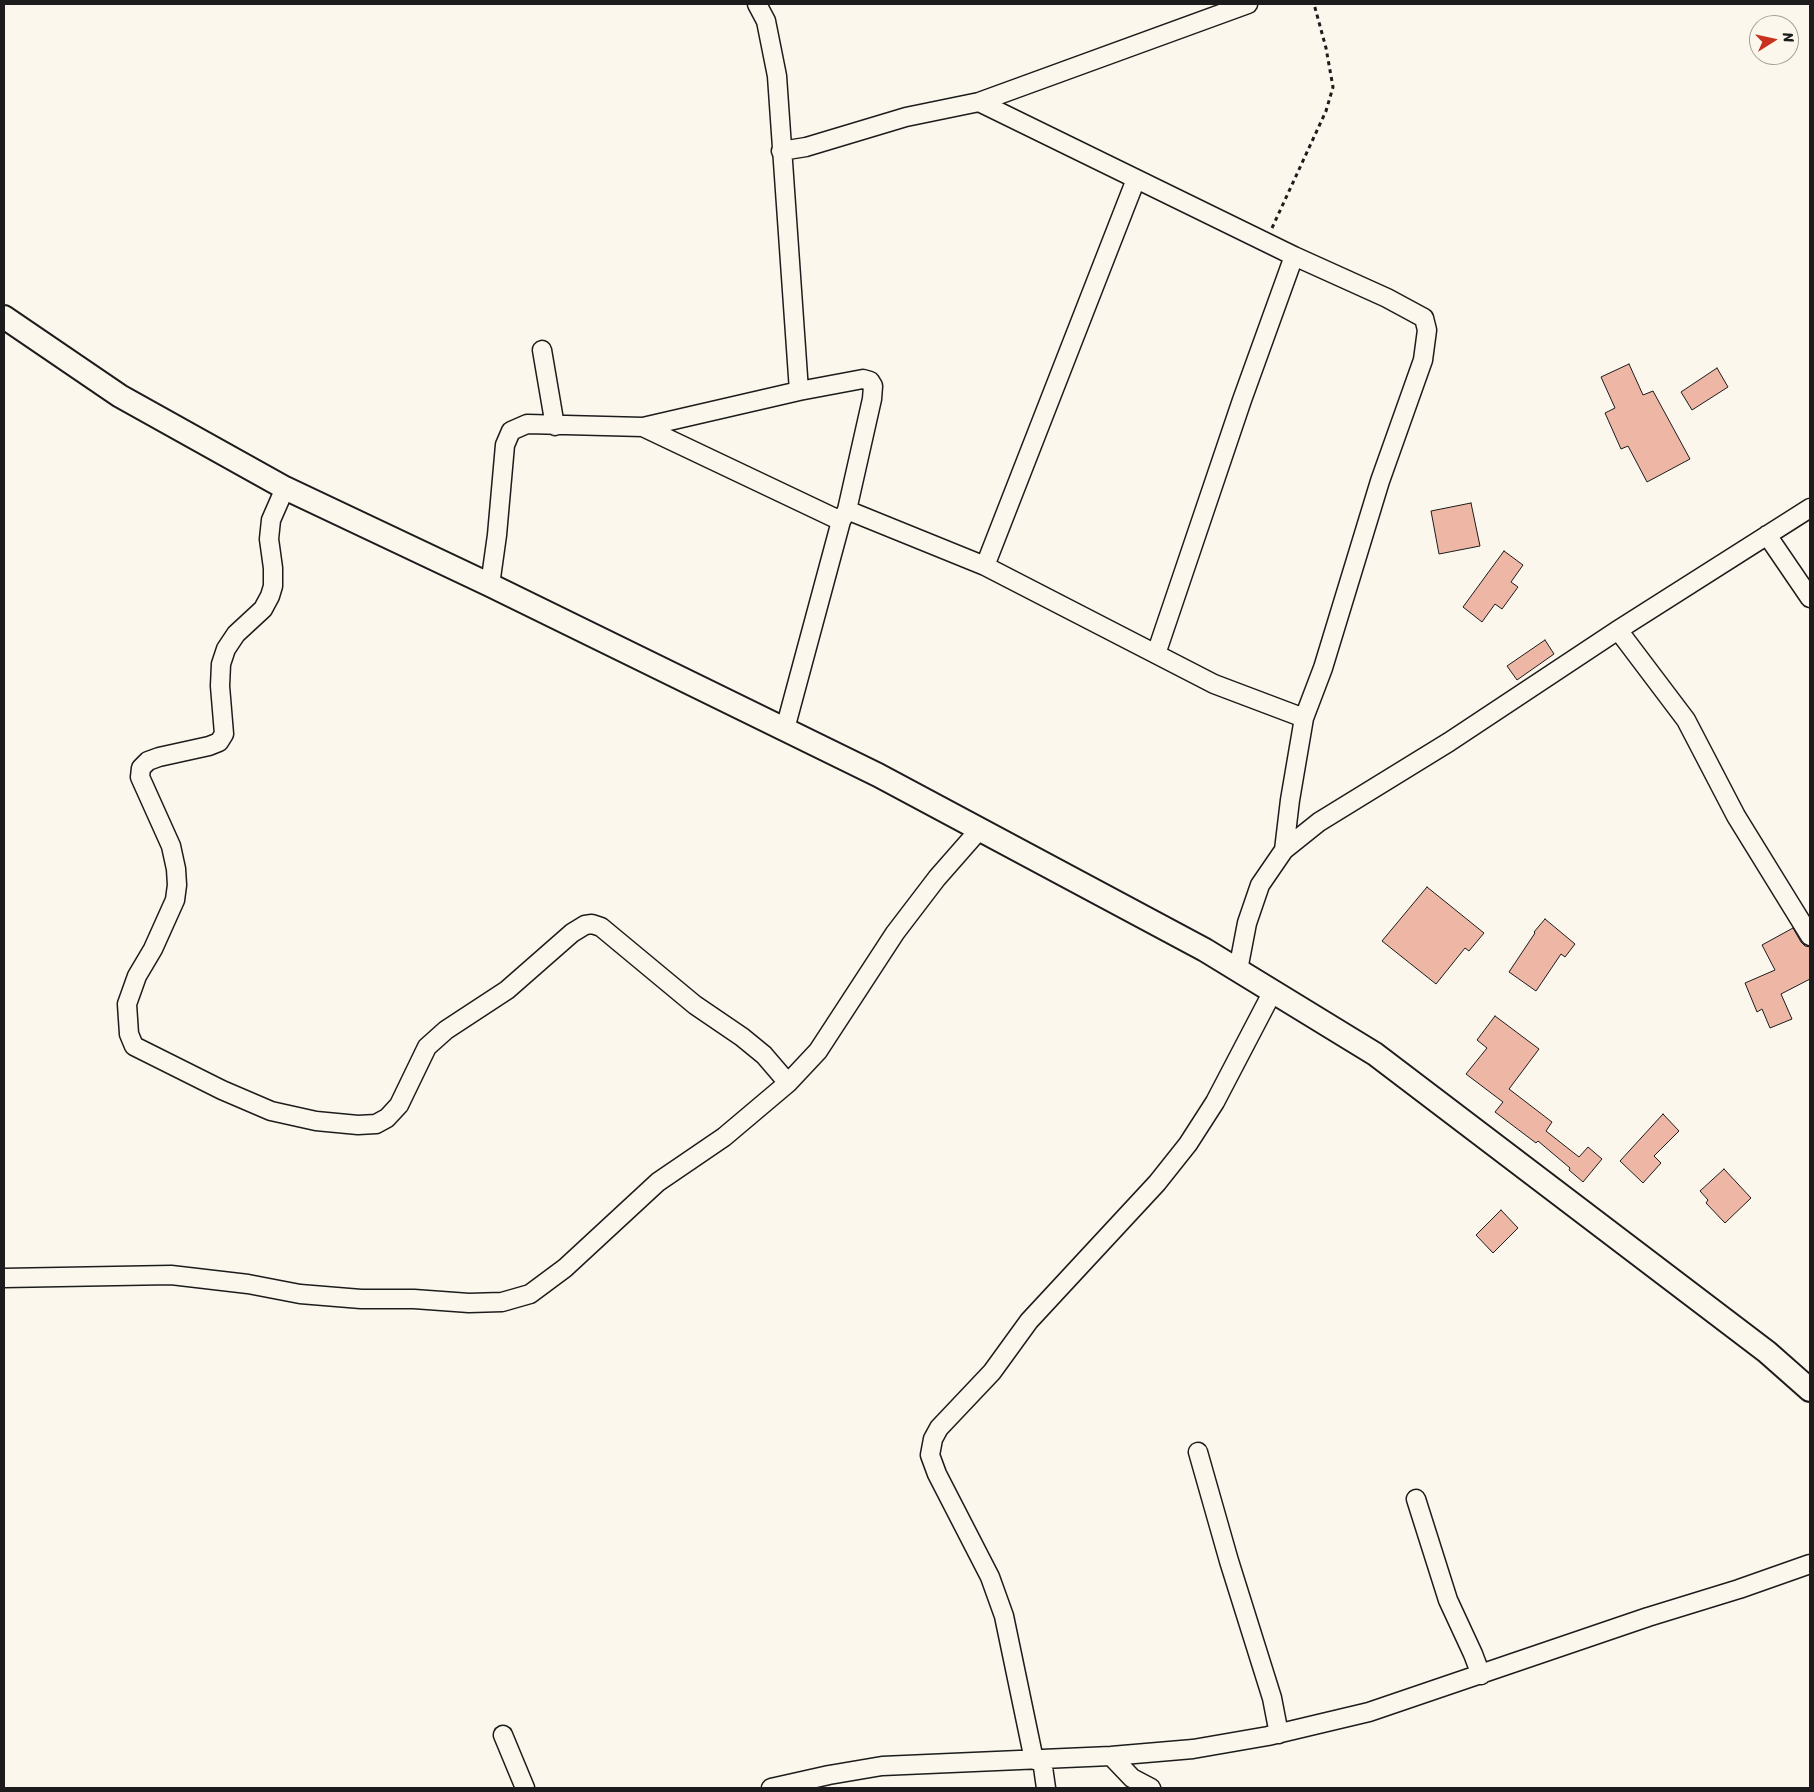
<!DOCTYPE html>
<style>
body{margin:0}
#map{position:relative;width:1814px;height:1792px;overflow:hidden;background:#fbf7ec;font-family:Sriracha,sans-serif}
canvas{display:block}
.frame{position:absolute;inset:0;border:5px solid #1c1c1c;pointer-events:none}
.north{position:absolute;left:1749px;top:15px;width:50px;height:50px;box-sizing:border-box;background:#fbf7ec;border:1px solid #a29f99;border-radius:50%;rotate:80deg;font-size:14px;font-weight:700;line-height:20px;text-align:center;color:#1c1c1c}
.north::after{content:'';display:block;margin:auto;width:18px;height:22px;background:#c8321e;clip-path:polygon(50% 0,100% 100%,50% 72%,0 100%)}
</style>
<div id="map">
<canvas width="1814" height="1792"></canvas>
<div class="frame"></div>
<div class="north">N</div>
</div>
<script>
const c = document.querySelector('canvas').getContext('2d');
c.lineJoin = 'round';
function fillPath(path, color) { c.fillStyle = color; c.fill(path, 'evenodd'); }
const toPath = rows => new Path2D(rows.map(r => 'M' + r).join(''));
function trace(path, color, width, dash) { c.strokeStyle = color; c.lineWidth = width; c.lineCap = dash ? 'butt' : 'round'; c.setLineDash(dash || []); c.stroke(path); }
const building = toPath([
 [1629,364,1643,395,1653,391,1690,459,1647,482,1628,446,1621,449,1605,413,1615,408,1601,377,1629,364],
 [1717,368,1728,387,1692,410,1681,392,1717,368],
 [1471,503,1480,546,1439,554,1431,511,1471,503],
 [1504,551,1523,565,1511,582,1518,587,1502,609,1495,604,1482,622,1463,607,1504,551],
 [1545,640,1554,654,1517,680,1507,666,1545,640],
 [1427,887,1484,933,1469,951,1465,948,1436,984,1382,941,1427,887],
 [1545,919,1575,944,1565,957,1561,954,1536,991,1509,972,1535,933,1534,932,1545,919],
 [1793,928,1801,942,1805,946,1810,947,1810,979,1781,994,1792,1019,1770,1028,1762,1009,1757,1012,1745,983,1775,970,1762,945,1793,928],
 [1495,1016,1539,1049,1509,1089,1552,1122,1546,1131,1579,1157,1588,1147,1602,1159,1583,1182,1569,1170,1570,1168,1538,1141,1536,1143,1495,1112,1503,1102,1466,1074,1487,1048,1477,1040,1495,1016],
 [1663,1114,1679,1131,1654,1156,1661,1163,1643,1183,1620,1161,1663,1114],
 [1724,1169,1751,1198,1725,1223,1706,1203,1708,1200,1700,1191,1724,1169],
 [1501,1210,1518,1228,1493,1253,1476,1235,1501,1210]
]);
const path = toPath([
 [1272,228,1326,111,1333,87,1326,48,1314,4]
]);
const minor = toPath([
 [757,4,766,21,777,76,799,391],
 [979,102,1294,256,1242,400,1156,654],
 [781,151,806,147,906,117,979,102,1248,4],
 [542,350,555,426],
 [643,427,841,521],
 [285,488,271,520,269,539,273,568,273,586,270,596,263,609,236,634,226,649,221,664,220,686,224,734,219,742,209,746,159,757,148,761,141,768,140,777,171,846,176,869,177,885,175,900,153,949,137,976,127,1004,129,1034,134,1046,222,1090,271,1111,316,1121,358,1125,376,1124,387,1118,399,1105,427,1047,446,1030,507,990,572,933,585,925,592,924,601,927,695,1005,742,1037,764,1055,788,1083],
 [847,510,985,566,1214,684,1304,718],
 [1767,535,1810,598],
 [985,566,1136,179],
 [490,585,497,535,505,445,511,431,527,424,643,427,799,391,863,379,870,381,873,386,872,399,847,510,841,521,785,729],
 [1618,630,1686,720,1736,816,1810,936],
 [1284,850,1290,800,1304,718,1323,668,1380,481,1423,360,1427,330,1424,318,1387,298,1294,256],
 [1238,970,1247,923,1260,885,1284,850,1319,822,1449,742,1618,630,1810,508],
 [4,1278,171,1275,248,1284,300,1294,361,1299,414,1299,469,1303,502,1302,530,1294,565,1268,658,1182,724,1137,788,1083,818,1051,895,933,937,878,980,829],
 [1198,1452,1229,1561,1272,1698,1279,1734],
 [1416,1499,1448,1600,1473,1654,1481,1675],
 [503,1735,525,1788],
 [1111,1756,1132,1778,1151,1788],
 [1034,1760,1004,1616,990,1577,937,1474,930,1455,933,1439,939,1428,992,1372,1029,1321,1157,1183,1188,1144,1215,1102,1273,991],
 [1042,1760,1046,1788],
 [771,1788,829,1775,882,1766,1111,1756,1193,1749,1268,1736,1369,1712,1648,1617,1739,1589,1810,1564]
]);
const major = toPath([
 [4,317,120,396,285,488,490,585,878,775,1205,950,1375,1054,1767,1352,1810,1390]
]);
fillPath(building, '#eeb6a5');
trace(building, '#1c1c1c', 1);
trace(minor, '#1c1c1c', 21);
trace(major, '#1c1c1c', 26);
trace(path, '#1c1c1c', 3, [4, 4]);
trace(minor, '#fbf7ec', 18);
trace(major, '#fbf7ec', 22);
</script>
